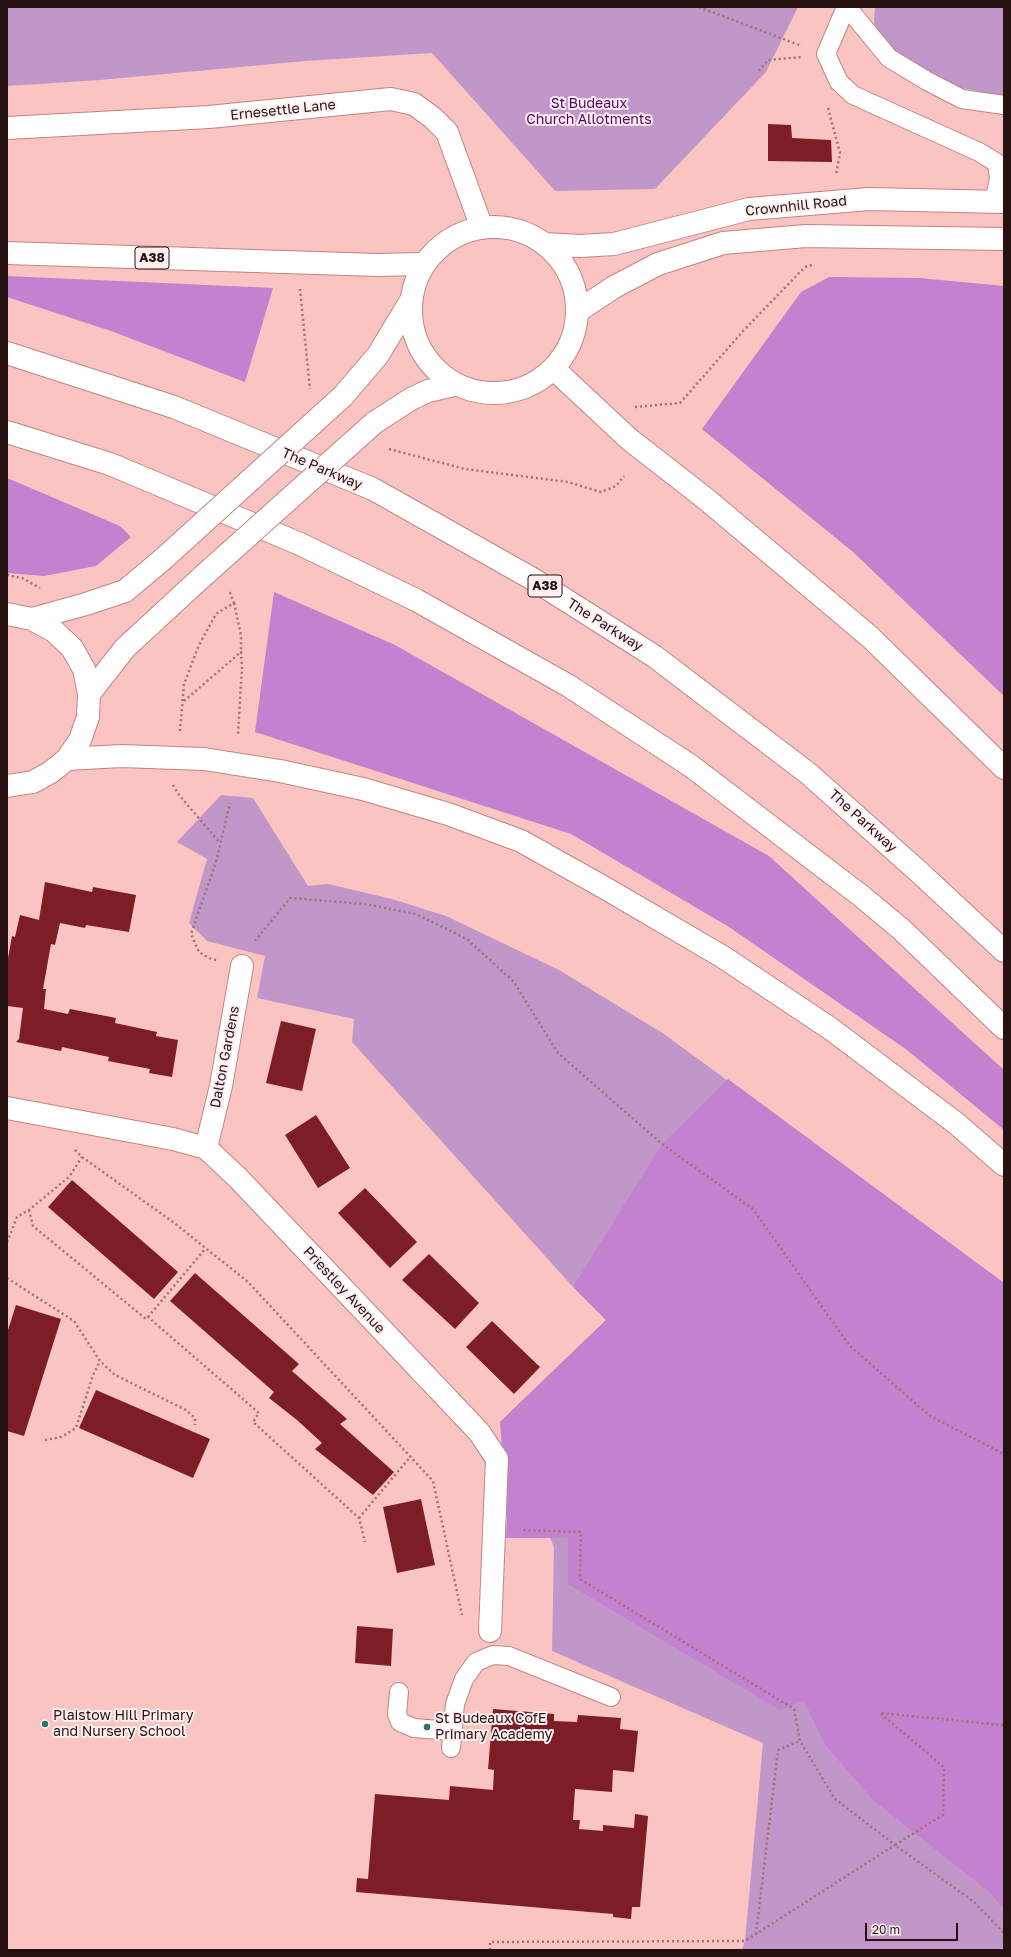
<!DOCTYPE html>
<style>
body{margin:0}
#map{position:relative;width:1011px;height:1957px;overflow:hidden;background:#f9c4c2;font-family:"Golos Text",sans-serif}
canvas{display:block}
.frame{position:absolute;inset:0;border:8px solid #271111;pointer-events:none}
.scale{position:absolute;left:865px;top:1923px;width:93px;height:18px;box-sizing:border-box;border:2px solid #271111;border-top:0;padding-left:5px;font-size:12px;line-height:14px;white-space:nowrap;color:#271111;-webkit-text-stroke:3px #fef0f0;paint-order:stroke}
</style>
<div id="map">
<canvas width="1011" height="1957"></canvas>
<div class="frame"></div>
<div class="scale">20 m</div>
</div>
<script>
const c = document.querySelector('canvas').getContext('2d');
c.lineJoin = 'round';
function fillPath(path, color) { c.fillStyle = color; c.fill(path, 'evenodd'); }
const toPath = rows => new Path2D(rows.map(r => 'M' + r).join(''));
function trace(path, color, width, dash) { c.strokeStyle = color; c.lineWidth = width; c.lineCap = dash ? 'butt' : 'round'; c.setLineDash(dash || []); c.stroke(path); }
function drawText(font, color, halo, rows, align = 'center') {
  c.font = font + ' "Golos Text",sans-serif'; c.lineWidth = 4; c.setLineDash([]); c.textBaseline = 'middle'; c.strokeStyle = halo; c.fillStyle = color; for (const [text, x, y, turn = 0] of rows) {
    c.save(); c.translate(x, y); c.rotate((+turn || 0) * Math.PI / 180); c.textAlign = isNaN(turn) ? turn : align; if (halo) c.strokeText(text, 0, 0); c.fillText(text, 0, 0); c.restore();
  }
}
const green = toPath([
 [7,7,798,7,766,72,655,189,555,191,432,53,305,61,100,80,7,86],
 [875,7,1004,7,1004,97,958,87,929,74,901,57,884,41,874,23],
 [221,795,253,798,308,886,328,884,392,899,446,916,559,970,664,1034,1004,1283,1004,1950,742,1950,745,1941,763,1743,552,1651,554,1547,500,1422,606,1320,574,1286,573,1287,352,1042,354,1019,257,998,265,956,207,941,189,923,207,859,177,842]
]);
const forest = toPath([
 [7,276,273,288,245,382,111,331,7,297],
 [829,277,919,278,1004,286,1004,696,853,552,702,429,801,292],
 [7,478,120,526,131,537,96,566,44,576,7,573],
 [274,592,395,645,769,856,1004,1070,1004,1130,907,1050,729,927,571,834,255,732],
 [728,1079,1004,1283,1004,1909,988,1891,873,1800,826,1746,804,1701,780,1710,568,1584,568,1538,506,1538,507,1518,500,1422,606,1320,573,1287,662,1144]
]);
const building = toPath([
 [768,124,791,125,792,138,831,140,832,162,768,161],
 [45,882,92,892,93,887,136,895,129,932,86,925,85,928,60,923,55,945,51,944,43,989,46,989,44,1009,68,1014,70,1009,116,1018,115,1023,157,1032,156,1036,178,1040,172,1077,149,1073,150,1069,108,1061,109,1057,62,1047,61,1051,16,1042,19,1039,23,1008,7,1006,7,964,12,936,15,937,20,915,39,920],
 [281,1021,316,1029,302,1091,266,1083],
 [316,1115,350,1168,318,1188,285,1135],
 [72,1180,178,1272,154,1299,48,1207],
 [365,1188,417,1242,390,1268,338,1213],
 [429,1254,479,1303,455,1329,402,1280],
 [195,1273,299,1364,292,1371,347,1419,340,1424,394,1472,373,1495,315,1449,322,1443,297,1420,269,1398,274,1392,170,1301],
 [16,1305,61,1319,24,1436,7,1431,7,1333],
 [492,1321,540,1367,514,1394,466,1347],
 [96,1390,210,1439,193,1478,79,1428],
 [421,1499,435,1565,397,1573,383,1507],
 [357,1626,393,1629,391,1666,355,1663],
 [493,1709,554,1714,554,1721,577,1722,578,1715,621,1718,620,1729,638,1731,634,1772,613,1770,612,1792,575,1789,573,1820,580,1820,579,1829,603,1831,603,1825,634,1828,635,1814,648,1816,640,1907,632,1907,631,1919,613,1917,613,1914,356,1892,357,1878,368,1879,375,1794,449,1800,450,1786,493,1790,494,1770,488,1769]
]);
const path = toPath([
 [699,7,802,46],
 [759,71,768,60,801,57],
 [828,108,840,153,836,175],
 [300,289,310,389],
 [635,407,680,403,744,330,805,267,812,265],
 [389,449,465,469,568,482,601,492,616,486,624,476],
 [7,575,22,578,40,588],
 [234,603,241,635,241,652],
 [184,701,241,652,242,668,238,734],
 [180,731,184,684,199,645,216,614,234,603,230,593,227,591],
 [173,785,179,795,220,843],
 [255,941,290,898,365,904,416,914,467,939,514,982,558,1053,662,1144,753,1209,849,1345,930,1416,1004,1454],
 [216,960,209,958,199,952,191,934,216,862,230,803],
 [75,1150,82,1157,173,1222,248,1282,433,1481,462,1615],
 [29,1210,33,1226,146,1319,148,1317,259,1413,253,1422,359,1518,365,1542],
 [7,1242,17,1217,29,1210,69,1177,82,1157],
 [7,1278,74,1321,100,1361,115,1375,186,1410,195,1418,195,1425],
 [148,1317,205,1249],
 [45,1440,61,1437,76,1428,93,1375,100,1361],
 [359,1518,411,1456],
 [1004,1719,1002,1725,880,1713,944,1767,943,1815,895,1845,974,1902,1004,1933],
 [756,1934,778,1750,800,1741],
 [490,1950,490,1942,745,1941,895,1845,835,1799,800,1741,794,1709,580,1579,581,1532,521,1530]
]);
const service = toPath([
 [846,7,826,54,839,82,853,95,979,152,997,163,999,179,994,202],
 [847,7,889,58,927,81,962,99,1004,105],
 [399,1692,397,1714,400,1722,414,1728,452,1731],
 [451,1748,455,1704,464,1679,476,1662,493,1655,509,1656,611,1697]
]);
const minor = toPath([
 [7,128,209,117,391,99,414,104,433,118,447,132,482,228],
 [7,1108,173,1139,206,1148,238,1178,479,1432,497,1459,490,1631],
 [206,1148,221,1086,242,966]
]);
const secondary = toPath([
 '411 310a83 83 0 1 1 166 0a83 83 0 1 1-166 0Z',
 [545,244,580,246,614,244,749,209,869,199,1004,202],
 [578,311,614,287,658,264,723,243,806,236,1004,239],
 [343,396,378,355,410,302],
 [374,423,411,399,428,391,454,385],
 [7,614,32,619,54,631,72,648,84,669,89,694,88,717,80,740,67,759,51,772,33,782,7,786],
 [32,619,86,604,125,591,162,560],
 [89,694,125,648,202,577]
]);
const trunk = toPath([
 [7,253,377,265,424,264],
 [7,353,174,407,373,489,531,578,654,656,809,774,919,872,1004,951],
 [554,369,629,439,706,499,870,637,1004,768],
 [7,432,110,464,300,544,416,600,569,686,691,766,860,895,901,929,1004,1028],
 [67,759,121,756,204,759,280,771,363,789,448,814,521,841,605,888,723,957,831,1029,957,1124,1004,1165]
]);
const secondaryBridge = toPath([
 [162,560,343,396],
 [202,577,374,423]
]);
const markers = [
 [45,1724,4,"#297377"],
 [427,1727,4,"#297377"]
];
const shields = [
 [152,258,34],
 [545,586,34]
];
const shieldNames = [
 ["A38",152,258],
 ["A38",545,586]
];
const parkNames = [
 ["St Budeaux",589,104],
 ["Church Allotments",589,120]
];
const streetNames = [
 ["Ernesettle Lane",283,110,-6],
 ["Crownhill Road",796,206,-6],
 ["The Parkway",322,469,23],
 ["The Parkway",605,625,32],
 ["The Parkway",863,821,42],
 ["Dalton Gardens",225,1057,-79],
 ["Priestley Avenue",344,1290,47]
];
const poiNames = [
 ["Plaistow Hill Primary",53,1716],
 ["and Nursery School",53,1732],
 ["St Budeaux CofE",435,1719],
 ["Primary Academy",435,1735]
];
fillPath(green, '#c197c9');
fillPath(forest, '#c282cf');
fillPath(building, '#7d1d26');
trace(service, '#c18583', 20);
trace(minor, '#c18583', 24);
trace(secondary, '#c18583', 24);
trace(trunk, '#c18583', 24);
trace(path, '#9b7473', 2.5, [2, 3]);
trace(service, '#fff', 18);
trace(minor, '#fff', 22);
trace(secondary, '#fff', 22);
trace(trunk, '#fff', 22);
trace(secondaryBridge, '#c18583', 24, []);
trace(secondaryBridge, '#fff', 22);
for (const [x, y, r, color] of markers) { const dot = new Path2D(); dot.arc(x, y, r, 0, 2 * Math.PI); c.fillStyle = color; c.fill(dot); trace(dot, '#fef0f0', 1.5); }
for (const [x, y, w] of shields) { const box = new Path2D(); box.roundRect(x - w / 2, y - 11, w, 22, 3); c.fillStyle = '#fef0f0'; c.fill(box); trace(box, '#271111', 1); }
drawText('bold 13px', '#271111', null, shieldNames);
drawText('14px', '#590167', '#fef0f0', parkNames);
drawText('14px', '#271111', '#fef0f0', streetNames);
drawText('14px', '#271111', '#fef0f0', poiNames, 'left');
</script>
